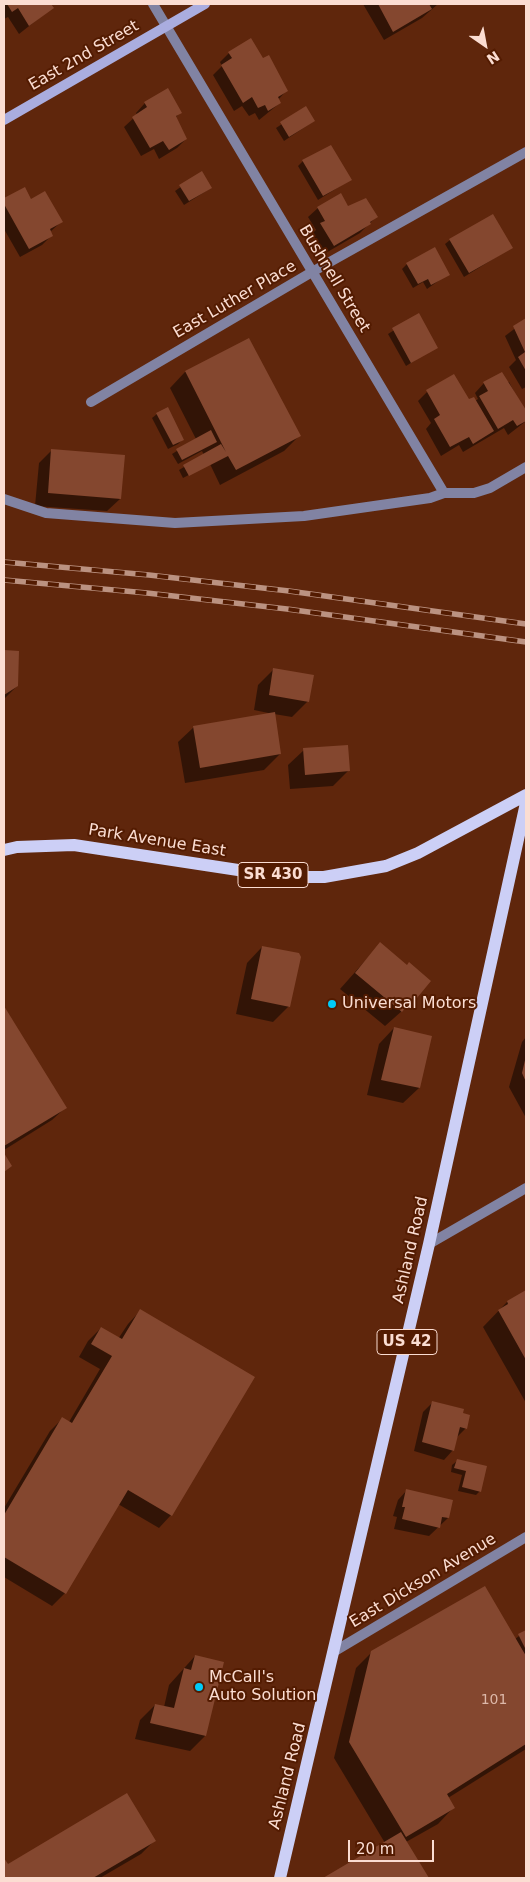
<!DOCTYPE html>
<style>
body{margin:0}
#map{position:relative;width:530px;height:1882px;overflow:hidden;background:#5f260c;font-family:"DejaVu Sans",sans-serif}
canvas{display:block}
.frame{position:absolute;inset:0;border:5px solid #fbddd2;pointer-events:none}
.north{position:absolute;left:460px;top:20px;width:50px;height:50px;-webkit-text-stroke:4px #531b01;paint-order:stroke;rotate:147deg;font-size:14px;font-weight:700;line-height:20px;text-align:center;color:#fbddd2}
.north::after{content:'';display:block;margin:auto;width:18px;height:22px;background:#fbddd2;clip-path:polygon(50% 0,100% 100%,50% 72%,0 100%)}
.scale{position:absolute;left:348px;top:1840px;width:86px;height:22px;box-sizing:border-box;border:2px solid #fbddd2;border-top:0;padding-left:6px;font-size:15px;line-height:18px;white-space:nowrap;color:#fbddd2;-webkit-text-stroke:4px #531b01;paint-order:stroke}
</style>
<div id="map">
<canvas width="530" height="1882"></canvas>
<div class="frame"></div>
<div class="north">N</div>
<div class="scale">20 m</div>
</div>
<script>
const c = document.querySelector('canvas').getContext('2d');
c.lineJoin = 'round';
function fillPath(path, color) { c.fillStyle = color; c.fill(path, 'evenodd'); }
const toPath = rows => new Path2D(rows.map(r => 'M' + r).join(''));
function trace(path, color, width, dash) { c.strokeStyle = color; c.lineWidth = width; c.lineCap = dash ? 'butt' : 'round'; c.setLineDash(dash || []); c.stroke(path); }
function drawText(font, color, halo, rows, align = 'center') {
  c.font = font + ' "DejaVu Sans",sans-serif'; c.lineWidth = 4; c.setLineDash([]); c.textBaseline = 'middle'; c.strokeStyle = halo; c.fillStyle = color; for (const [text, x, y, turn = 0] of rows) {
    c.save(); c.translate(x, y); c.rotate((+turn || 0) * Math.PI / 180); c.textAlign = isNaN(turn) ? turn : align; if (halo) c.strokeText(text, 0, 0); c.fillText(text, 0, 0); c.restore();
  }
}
const shadow = toPath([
 [4,4,50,4,52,8,19,34,8,17,4,19],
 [363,4,438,4,422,18,384,40],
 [229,53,263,59,286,91,278,100,280,103,259,120,255,113,249,116,242,106,234,111,213,75,222,66,220,62],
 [145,103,180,112,176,117,186,139,177,148,159,159,154,149,141,156,124,127,137,115,136,113],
 [306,108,314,121,284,141,276,128],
 [303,161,350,180,318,200,298,166],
 [202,172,211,188,184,205,175,191],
 [24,188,31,200,61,222,50,232,52,235,42,245,20,257,4,229,4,200],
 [340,194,348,208,376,217,360,233,324,254,312,233,316,230,308,217,318,208],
 [450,240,511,248,464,277,445,244],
 [407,264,448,274,427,289,423,282,413,288,402,269],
 [418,315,436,347,406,366,388,334],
 [526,320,526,387,522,389,509,367,516,360,505,336],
 [249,339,299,436,284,451,220,485,210,464,183,478,179,470,204,455,202,451,178,464,172,454,196,439,170,388,185,372],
 [509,382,526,415,526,421,508,435,504,428,463,452,459,445,441,456,426,429,431,423,418,401,427,392,475,401,478,399,475,393,484,383],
 [157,414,183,439,178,444,168,449,152,418],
 [52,450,120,499,107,511,35,506,39,463],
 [4,651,17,652,17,686,4,699],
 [274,669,308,701,292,717,274,714,280,754,264,770,185,783,178,742,194,727,273,714,254,710,258,685],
 [304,750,349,770,333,786,290,789,288,765],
 [380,944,406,966,429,981,411,1003,385,1026,340,989],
 [262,947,289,1006,273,1022,236,1014,247,963],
 [4,1009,65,1108,52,1120,4,1150],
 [394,1028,430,1037,419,1088,403,1103,367,1095,379,1044],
 [526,1037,526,1118,509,1087,522,1042],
 [526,1291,526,1403,483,1327,507,1302],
 [140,1311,171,1515,159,1528,118,1504,65,1593,52,1606,4,1577,4,1508,50,1431,62,1419,69,1422,100,1369,79,1357,88,1341,101,1328,118,1339,128,1324],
 [432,1403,461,1414,466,1428,456,1438,453,1450,444,1460,414,1451,423,1412],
 [457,1461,486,1467,480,1491,476,1495,458,1491,462,1475,451,1472,452,1465],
 [407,1490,448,1518,429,1536,394,1529,397,1517,393,1516,398,1500],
 [526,1631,526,1749,448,1798,453,1808,438,1824,406,1842,427,1878,326,1878,385,1843,334,1758,356,1668,372,1652,515,1639],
 [195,1656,205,1736,190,1751,135,1739,140,1720,155,1705,164,1707,169,1685],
 [154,1841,141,1854,100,1878,4,1878,4,1860,7,1865]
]);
const building = toPath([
 [7,4,51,4,54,8,29,26,18,8,12,12],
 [378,4,429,4,432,9,393,32],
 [251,38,263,58,269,55,288,91,278,97,281,103,268,111,265,105,258,108,252,97,243,103,221,65,232,58,228,52],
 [168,88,182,113,176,116,187,139,169,150,163,141,150,148,132,117,147,107,144,102],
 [306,106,315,121,289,137,280,122],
 [331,145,352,180,323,196,302,160],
 [202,171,212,188,189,201,179,185],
 [25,187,31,199,45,191,63,222,50,229,53,236,29,249,4,204,4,198],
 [341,193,348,206,366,198,378,217,370,222,371,224,334,246,320,223,325,221,317,207],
 [493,214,513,248,469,273,449,239],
 [435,247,450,275,431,285,428,279,418,284,406,263],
 [419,313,438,348,411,363,392,328],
 [526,318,526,371,518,357,525,352,513,326],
 [249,338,301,436,236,470,228,456,189,476,183,465,221,444,226,452,185,371],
 [502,372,526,410,526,421,517,426,513,420,498,429,479,396,488,391,483,382],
 [454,374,469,399,474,397,494,431,473,444,469,437,450,447,434,419,440,415,426,390],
 [168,407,184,440,173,445,156,413],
 [211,430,217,442,182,460,176,449],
 [51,449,125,455,121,499,48,493],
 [4,650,19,651,18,686,4,695],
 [273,668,314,675,309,702,269,695],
 [275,712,281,754,200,768,193,726],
 [348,745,350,771,305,775,303,748],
 [380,942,407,965,409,962,431,981,412,1004,410,1002,402,1012,355,973],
 [262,946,299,953,301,957,290,1007,251,999],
 [4,1006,67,1108,4,1146],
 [394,1027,432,1036,420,1088,381,1080],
 [526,1056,526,1082,522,1073],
 [4,1153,12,1166,4,1172],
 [526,1290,526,1360,498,1310,508,1304,507,1301],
 [140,1309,255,1377,172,1516,128,1490,66,1594,4,1557,4,1515,62,1417,72,1423,112,1356,91,1344,101,1327,122,1339],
 [432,1401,464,1409,463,1413,470,1415,467,1429,460,1427,454,1451,422,1442],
 [457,1459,487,1466,481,1492,462,1487,466,1471,454,1468],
 [406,1489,453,1500,449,1518,442,1517,440,1528,402,1519,405,1507,402,1507],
 [485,1586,526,1656,526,1744,447,1794,455,1808,406,1837,349,1742,371,1651],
 [526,1630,526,1650,518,1634],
 [195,1655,224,1662,206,1736,150,1723,155,1704,174,1708,184,1668,191,1670],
 [127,1793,156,1841,93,1878,4,1878,4,1858,8,1864],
 [401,1832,429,1878,323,1878]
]);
const lane = toPath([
 [91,402,312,272,526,152],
 [4,499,46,513,175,523,304,516,430,498,444,493],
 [335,1651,526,1537]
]);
const street = toPath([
 [153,4,444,493,474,493,490,488,526,467],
 [429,1244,526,1188]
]);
const secondary = toPath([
 [4,120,205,4]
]);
const primary = toPath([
 [4,850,17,847,74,845,284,877,324,877,386,866,418,853,526,795],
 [280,1878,429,1244,526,803]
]);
const rail = toPath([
 [4,562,149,575,289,591,526,624],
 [4,580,147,593,287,609,526,642]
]);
const markers = [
 [332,1004,5,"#00cbf9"],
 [199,1687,5,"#00cbf9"]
];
const numberNames = [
 ["101",494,1700]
];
const shields = [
 [273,875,70],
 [407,1342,60]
];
const shieldNames = [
 ["SR 430",273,875],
 ["US 42",407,1342]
];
const streetNames = [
 ["East 2nd Street",84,56,-30],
 ["Bushnell Street",334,279,59],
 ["East Luther Place",235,300,-30],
 ["Park Avenue East",157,841,9],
 ["Ashland Road",411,1250,-77],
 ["East Dickson Avenue",423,1581,-31],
 ["Ashland Road",288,1776,-76]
];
const poiNames = [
 ["Universal Motors",342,1004],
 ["McCall's",209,1678],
 ["Auto Solution",209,1696]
];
fillPath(shadow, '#0007');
fillPath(building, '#84472f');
trace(lane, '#8183a3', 10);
trace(street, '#8183a3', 10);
trace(secondary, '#aaaddf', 10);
trace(primary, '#cccff6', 12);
trace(rail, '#bb9281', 5.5);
trace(rail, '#531b01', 4, [11]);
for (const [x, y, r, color] of markers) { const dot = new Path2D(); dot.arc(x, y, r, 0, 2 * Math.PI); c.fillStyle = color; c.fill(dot); trace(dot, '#531b01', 2); }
drawText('14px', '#ddb8a9', null, numberNames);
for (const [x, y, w] of shields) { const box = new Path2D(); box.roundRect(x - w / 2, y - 12.5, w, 25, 4); c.fillStyle = '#531b01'; c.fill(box); trace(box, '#fbddd2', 1); }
drawText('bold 15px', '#fbddd2', null, shieldNames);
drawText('16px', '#fbddd2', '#531b01', streetNames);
drawText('16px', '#fbddd2', '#531b01', poiNames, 'left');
</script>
